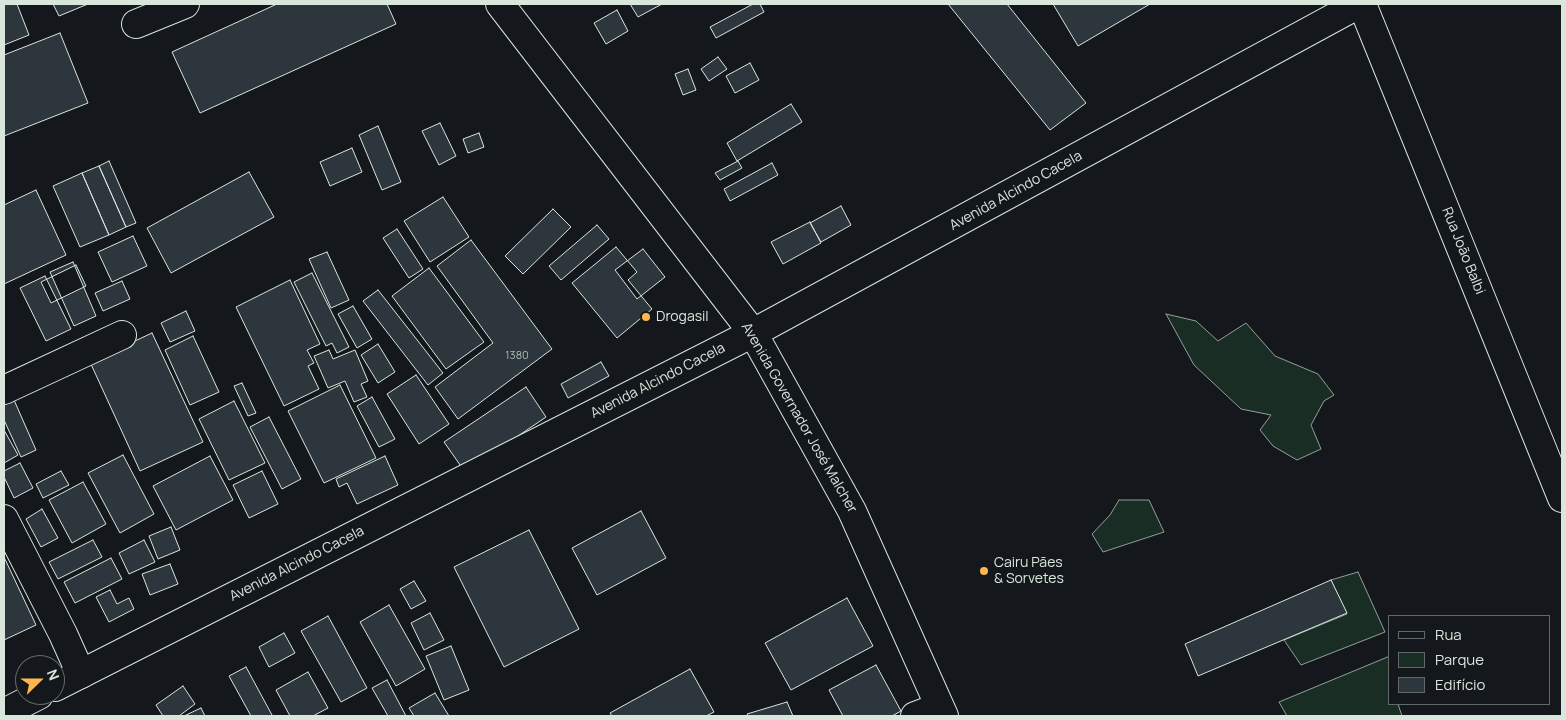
<!DOCTYPE html>
<meta charset="utf-8">
<style>
body{margin:0}
#map{position:relative;width:1566px;height:720px;overflow:hidden;background:#14181c;font-family:Manrope,sans-serif}
canvas{display:block}
.frame{position:absolute;inset:0;border:5px solid #d8e6dc;pointer-events:none}
.legend{position:absolute;left:1388px;top:615px;width:162px;height:90px;box-sizing:border-box;background:#14181c;border:1px solid #626a69;margin:0;padding:6px 9px;list-style:none;font-size:15px;color:#d8e6dc}
.legend li{display:flex;align-items:center;gap:10px;height:25px}
.legend b{width:25px;border:1px solid #626a69}
.north{position:absolute;left:15px;top:655px;width:50px;height:50px;box-sizing:border-box;background:#14181c;border:1px solid #626a69;border-radius:50%;rotate:68deg;font-size:14px;font-weight:700;line-height:20px;text-align:center;color:#d8e6dc}
.north::after{content:'';display:block;margin:auto;width:18px;height:22px;background:#ffb74d;clip-path:polygon(50% 0,100% 100%,50% 72%,0 100%)}
</style>
<div id="map">
<canvas width="1566" height="720"></canvas>
<div class="frame"></div>
<ul class="legend">
<li><b style="height:6px;background:#14181c"></b>Rua</li>
<li><b style="height:14px;background:#1a2d24"></b>Parque</li>
<li><b style="height:14px;background:#2c363c"></b>Edifício</li>
</ul>
<div class="north">N</div>
</div>
<script>
const c = document.querySelector('canvas').getContext('2d');
c.lineJoin = 'round';
function fillPath(path, color) { c.fillStyle = color; c.fill(path, 'evenodd'); }
const toPath = rows => new Path2D(rows.map(r => 'M' + r).join(''));
function trace(path, color, width, dash) { c.strokeStyle = color; c.lineWidth = width; c.lineCap = dash ? 'butt' : 'round'; c.setLineDash(dash || []); c.stroke(path); }
function drawText(font, color, halo, rows, align = 'center') {
  c.font = font + ' Manrope,sans-serif'; c.lineWidth = 4; c.setLineDash([]); c.textBaseline = 'middle'; c.strokeStyle = halo; c.fillStyle = color; for (const [text, x, y, turn = 0] of rows) {
    c.save(); c.translate(x, y); c.rotate((+turn || 0) * Math.PI / 180); c.textAlign = isNaN(turn) ? turn : align; if (halo) c.strokeText(text, 0, 0); c.fillText(text, 0, 0); c.restore();
  }
}
const green = toPath([
 [1166,314,1196,321,1218,341,1246,323,1275,356,1318,374,1334,395,1324,401,1311,425,1321,449,1297,460,1273,446,1260,430,1271,415,1241,409,1194,365,1166,314],
 [1119,500,1149,500,1164,532,1103,552,1092,534,1110,515,1119,500],
 [1358,572,1385,632,1301,665,1284,640,1347,614,1331,580,1358,572],
 [1390,656,1390,704,1398,704,1402,716,1287,716,1279,702,1390,656]
]);
const building = toPath([
 [4,4,17,4,29,35,4,45,4,4],
 [53,4,88,4,59,16,53,4],
 [277,4,387,4,396,24,200,113,172,52,277,4],
 [630,4,662,4,638,17,630,4],
 [753,4,760,4,764,12,716,38,710,27,753,4],
 [948,4,1007,4,1086,103,1050,130,948,4],
 [1053,4,1150,4,1078,46,1053,4],
 [617,10,628,31,606,44,594,23,617,10],
 [60,33,88,103,4,136,4,55,60,33],
 [718,57,727,69,709,81,701,69,718,57],
 [750,63,759,80,735,93,726,76,750,63],
 [688,69,696,90,683,95,675,74,688,69],
 [791,104,802,122,737,161,727,143,791,104],
 [440,123,456,156,439,165,422,131,440,123],
 [378,126,401,182,382,190,359,135,378,126],
 [479,133,484,147,468,153,463,139,479,133],
 [352,148,362,172,330,186,320,162,352,148],
 [109,161,136,223,126,227,99,166,109,161],
 [738,161,742,168,720,180,715,173,738,161],
 [772,163,778,175,730,201,724,189,772,163],
 [99,166,126,227,109,235,82,173,99,166],
 [249,172,274,217,171,273,147,228,249,172],
 [82,173,109,235,80,247,53,186,82,173],
 [36,190,66,255,4,284,4,205,36,190],
 [443,197,469,237,430,262,404,221,443,197],
 [841,206,851,225,821,242,810,223,841,206],
 [553,209,571,227,523,274,505,256,553,209],
 [810,222,821,243,783,264,771,242,810,222],
 [597,225,609,239,561,280,549,266,597,225],
 [397,229,423,269,409,278,383,238,397,229],
 [133,236,147,266,112,282,98,252,133,236],
 [471,240,552,349,458,419,435,387,493,343,437,266,471,240],
 [616,247,637,272,628,280,652,309,617,338,572,283,616,247],
 [643,249,665,277,637,299,615,270,643,249],
 [327,252,349,300,331,308,309,259,327,252],
 [73,262,96,316,74,326,50,272,73,262],
 [76,265,86,286,51,303,41,282,76,265],
 [429,268,484,342,446,369,392,296,429,268],
 [312,273,349,347,337,353,332,343,326,346,294,282,312,273],
 [45,276,71,329,46,341,20,288,45,276],
 [290,280,320,344,307,350,314,363,308,366,319,389,284,406,236,307,290,280],
 [122,281,130,299,103,311,95,293,122,281],
 [378,290,443,373,428,385,363,301,378,290],
 [353,306,372,339,357,348,338,314,353,306],
 [186,311,195,331,170,342,161,323,186,311],
 [152,333,203,442,140,471,90,362,152,333],
 [193,336,219,392,190,405,165,350,193,336],
 [378,344,395,372,378,383,361,355,378,344],
 [329,350,333,359,355,350,368,381,361,384,367,397,354,402,345,381,328,388,314,356,329,350],
 [601,362,609,376,568,398,561,384,601,362],
 [416,375,449,424,419,444,387,394,416,375],
 [242,383,256,413,248,416,234,386,242,383],
 [340,385,376,458,324,483,288,411,340,385],
 [526,387,546,417,465,472,444,442,526,387],
 [372,397,395,439,379,447,357,406,372,397],
 [14,400,36,450,21,457,4,420,4,405,14,400],
 [234,401,265,463,229,480,199,419,234,401],
 [269,417,301,479,282,489,250,427,269,417],
 [4,430,18,455,4,463,4,430],
 [123,455,154,514,120,533,88,473,123,455],
 [210,456,233,500,176,530,153,486,210,456],
 [385,456,398,485,357,504,347,483,339,487,336,479,385,456],
 [20,463,33,488,14,498,4,477,4,471,20,463],
 [61,471,69,485,43,498,36,484,61,471],
 [262,471,278,504,249,518,233,485,262,471],
 [83,482,106,524,72,543,49,500,83,482],
 [42,509,58,538,41,547,26,519,42,509],
 [641,511,666,558,597,595,572,548,641,511],
 [171,527,180,550,158,559,149,536,171,527],
 [529,530,579,629,504,667,454,567,529,530],
 [93,540,102,557,58,579,49,562,93,540],
 [144,540,155,562,129,574,119,553,144,540],
 [4,557,36,625,4,640,4,557],
 [111,558,122,579,75,603,64,582,111,558],
 [170,564,178,584,150,595,142,574,170,564],
 [1331,580,1347,613,1198,676,1185,644,1331,580],
 [414,581,426,601,411,609,400,589,414,581],
 [110,590,117,604,129,598,134,609,109,622,96,597,110,590],
 [847,598,873,646,791,690,765,643,847,598],
 [389,605,425,669,396,686,360,622,389,605],
 [430,613,444,640,424,650,411,623,430,613],
 [328,616,367,688,341,702,301,631,328,616],
 [284,633,295,653,269,667,259,647,284,633],
 [451,646,469,690,444,700,426,656,451,646],
 [876,665,901,711,892,716,843,716,829,690,876,665],
 [246,667,272,715,270,716,251,716,229,676,246,667],
 [690,669,714,712,706,716,612,716,610,713,690,669],
 [308,672,328,708,313,716,290,716,276,690,308,672],
 [387,680,406,716,388,716,372,688,387,680],
 [183,686,195,704,179,716,163,716,156,705,183,686],
 [435,693,449,716,414,716,409,708,435,693],
 [787,702,793,716,748,716,747,714,787,702],
 [201,708,205,716,184,716,201,708]
]);
const minor = toPath([
 [1362,4,1562,498],
 [136,24,185,4],
 [4,390,122,335],
 [4,519,63,634,81,674],
 [915,716,939,707]
]);
const major = toPath([
 [500,4,753,333,852,511,944,716],
 [55,687,753,333,1359,4],
 [4,713,39,695]
]);
const markers = [
 [646,317,5,"#ffb74d"],
 [984,571,5,"#ffb74d"]
];
const numberNames = [
 ["1380",517,356]
];
const streetNames = [
 ["Avenida Alcindo Cacela",1016,191,-29],
 ["Rua João Balbi",1463,251,68],
 ["Avenida Alcindo Cacela",658,381,-27],
 ["Avenida Governador José Malcher",799,418,60],
 ["Avenida Alcindo Cacela",297,564,-27]
];
const poiNames = [
 ["Drogasil",656,317],
 ["Cairu Pães",994,563],
 ["& Sorvetes",994,579]
];
fillPath(green, '#1a2d24');
trace(green, '#939e99', 1);
fillPath(building, '#2c363c');
trace(building, '#d8e6dc', 1);
trace(minor, '#d8e6dc', 30);
trace(major, '#d8e6dc', 30);
trace(minor, '#14181c', 28);
trace(major, '#14181c', 28);
for (const [x, y, r, color] of markers) { const dot = new Path2D(); dot.arc(x, y, r, 0, 2 * Math.PI); c.fillStyle = color; c.fill(dot); trace(dot, '#14181c', 2); }
drawText('11px', '#adbab4', null, numberNames);
drawText('14px', '#d8e6dc', '#14181c', streetNames);
drawText('14px', '#d8e6dc', '#14181c', poiNames, 'left');
</script>
